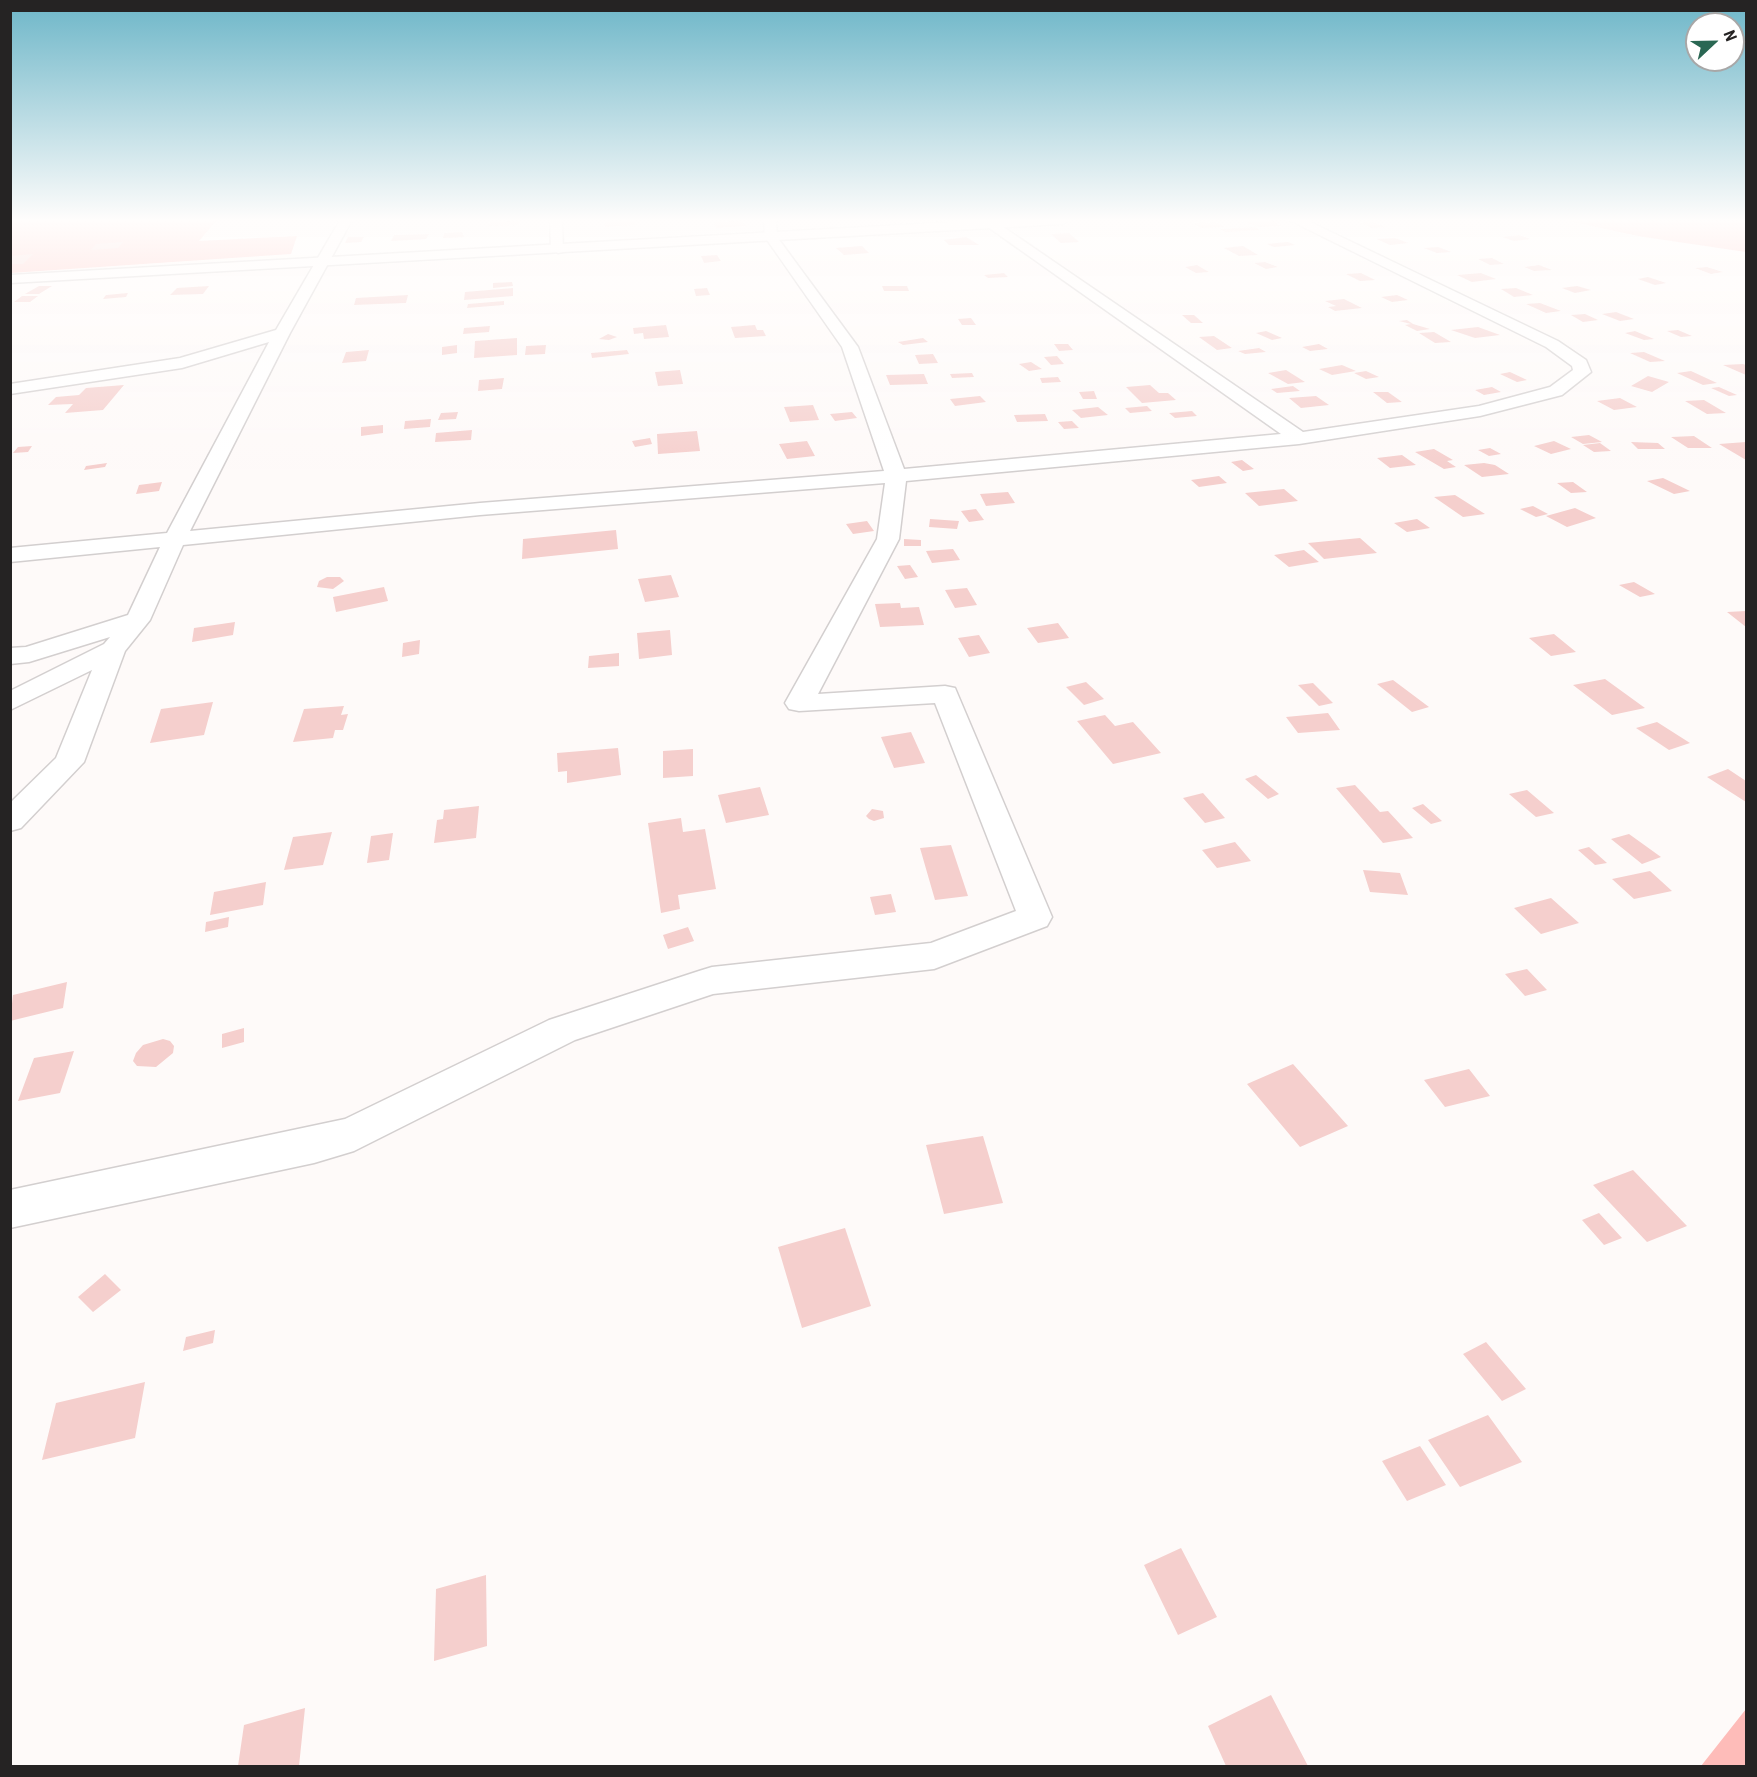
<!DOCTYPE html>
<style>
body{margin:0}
#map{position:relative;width:1757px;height:1777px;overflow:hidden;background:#fefaf9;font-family:"Roboto Condensed",sans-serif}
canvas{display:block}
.frame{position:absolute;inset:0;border:12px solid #252323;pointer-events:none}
.north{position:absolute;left:1685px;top:12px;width:60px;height:60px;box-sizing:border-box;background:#fff;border:2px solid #a8a7a7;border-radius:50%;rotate:68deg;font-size:16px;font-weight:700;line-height:24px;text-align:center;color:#252323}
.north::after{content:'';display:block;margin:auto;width:21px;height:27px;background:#2a6753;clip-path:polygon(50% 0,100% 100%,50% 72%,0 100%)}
</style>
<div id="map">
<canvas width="1757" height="1777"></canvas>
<div class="frame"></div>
<div class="north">N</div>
</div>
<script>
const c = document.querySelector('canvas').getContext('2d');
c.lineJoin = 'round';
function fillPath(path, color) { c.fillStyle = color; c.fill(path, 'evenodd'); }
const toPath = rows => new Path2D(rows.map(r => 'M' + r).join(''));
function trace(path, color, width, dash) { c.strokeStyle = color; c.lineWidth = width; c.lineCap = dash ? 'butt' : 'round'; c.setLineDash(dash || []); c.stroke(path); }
const green = toPath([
 [11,220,217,220,199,241,297,236,291,254,11,273],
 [1563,220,1746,221,1746,252,1638,236],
 [1746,1709,1746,1766,1701,1766]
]);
const building = toPath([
 [635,220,635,225,605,227,604,221],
 [1238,220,1271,220,1282,226,1260,227],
 [520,221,519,225,489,226,490,222],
 [742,221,746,226,716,228,714,222],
 [1216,222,1225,227,1201,228,1192,223],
 [1372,222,1385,227,1372,228,1359,223],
 [1255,227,1260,230,1225,232,1220,229],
 [462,232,464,237,443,238,444,233],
 [1069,233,1079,242,1061,243,1051,234],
 [429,234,426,239,391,241,394,235],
 [1519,235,1530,239,1514,241,1503,237],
 [348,237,364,237,361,242,345,243],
 [966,237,979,245,949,245,944,240],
 [1395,238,1408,243,1390,245,1377,239],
 [123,242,118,248,91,250,96,244],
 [1288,242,1295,245,1274,247,1267,244],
 [862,246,869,253,844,255,836,248],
 [1243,246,1258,255,1239,256,1224,248],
 [1438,247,1451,252,1437,253,1424,248],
 [33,254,23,264,10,264,10,256],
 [717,255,721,261,704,263,701,256],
 [1492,258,1504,264,1490,265,1478,259],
 [1265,262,1278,267,1266,269,1254,263],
 [1197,265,1209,272,1196,273,1185,267],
 [1539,265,1552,270,1534,271,1524,267],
 [1707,267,1723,272,1711,274,1695,268],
 [1004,273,1008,277,988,278,984,275],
 [1361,273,1375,280,1360,281,1346,274],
 [1481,273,1496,279,1472,282,1457,275],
 [1648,277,1666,283,1655,285,1638,279],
 [512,282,513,286,493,288,493,283],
 [39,286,52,286,39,294,25,294],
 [209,286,203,294,170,295,177,288],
 [882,286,907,286,909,291,884,291],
 [1577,286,1591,290,1575,293,1562,288],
 [513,288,513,296,464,300,465,292],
 [707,288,710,295,696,296,694,289],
 [1516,288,1533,295,1514,297,1501,289],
 [128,293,126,297,103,299,106,295],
 [408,295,406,303,354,305,356,298],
 [1397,295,1408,300,1392,302,1381,297],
 [22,296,38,296,30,302,14,302],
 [1344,299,1362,308,1335,311,1328,307,1336,306,1325,301],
 [504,301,504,305,467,308,468,304],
 [1540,303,1561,311,1546,313,1526,304],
 [1616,312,1634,319,1620,321,1602,314],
 [1585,314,1598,320,1583,322,1571,315],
 [1182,315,1194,315,1203,323,1191,323],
 [971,318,976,325,962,325,958,319],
 [1407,320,1413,324,1430,329,1417,331,1405,325,1411,324,1399,321],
 [666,325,669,337,644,339,643,333,634,334,633,328],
 [755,325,757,330,763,330,766,336,735,338,731,327],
 [490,326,489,332,463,334,464,328],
 [1478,327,1500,335,1475,338,1451,330],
 [1678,330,1692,336,1681,337,1667,331],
 [1266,331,1282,338,1272,340,1256,333],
 [1635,331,1654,339,1644,340,1625,333],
 [1434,332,1451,342,1435,343,1419,333],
 [608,334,617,337,609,340,599,339],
 [1214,336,1232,348,1217,350,1199,337],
 [517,338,517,355,474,358,475,341],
 [923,338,928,342,903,345,898,342],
 [1054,344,1068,344,1073,350,1059,351],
 [1319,344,1328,349,1310,351,1302,347],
 [457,345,457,353,442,355,442,347],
 [546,345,545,354,525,355,526,346],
 [1259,348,1266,352,1245,354,1238,351],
 [369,350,366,361,342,363,346,352],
 [627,350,629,354,592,358,591,353],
 [1644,352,1665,361,1650,362,1630,353],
 [933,354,938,363,919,364,915,355],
 [1057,356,1064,364,1051,365,1044,357],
 [1031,362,1042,369,1029,371,1019,364],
 [1743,364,1746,365,1746,375,1723,365],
 [1342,365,1356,371,1332,375,1319,369],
 [680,370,683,384,658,386,655,372],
 [1286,370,1305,382,1288,384,1268,373],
 [1366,371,1379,377,1366,379,1354,373],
 [1691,371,1717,383,1703,385,1677,373],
 [1510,372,1527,380,1517,382,1500,374],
 [972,373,974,377,952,378,950,374],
 [924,374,928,384,890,385,886,375],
 [1648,376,1669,382,1652,392,1631,386],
 [1058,377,1061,382,1042,383,1040,378],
 [504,378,502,389,478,391,479,380],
 [124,385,103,410,65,413,73,404,48,405,56,397,79,395,86,388],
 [1150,385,1159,393,1168,393,1176,400,1142,403,1126,387],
 [1293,386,1300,391,1277,393,1271,389],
 [1492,387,1501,392,1484,395,1475,390],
 [1719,387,1737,395,1729,396,1711,388],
 [1094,391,1097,399,1083,399,1079,392],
 [1373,392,1388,392,1402,402,1387,403],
 [980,396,986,402,955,406,950,399],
 [1316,396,1329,405,1301,408,1289,398],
 [1620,398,1637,407,1614,410,1597,401],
 [1704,400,1726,413,1707,414,1685,401],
 [813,405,819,420,790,422,784,407],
 [1147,406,1152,411,1130,413,1125,408],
 [1098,407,1108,415,1081,418,1072,410],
 [1192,411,1197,416,1175,418,1169,413],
 [458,412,456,419,438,420,441,413],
 [852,412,857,418,835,421,830,414],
 [1045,414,1048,421,1017,422,1014,415],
 [431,419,430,427,404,429,405,421],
 [1072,421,1079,428,1064,429,1058,422],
 [383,425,383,433,361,436,361,427],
 [472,430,471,440,435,442,436,433],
 [697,431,700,451,658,454,657,434],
 [1589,435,1602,442,1583,444,1571,437],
 [1694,436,1712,448,1688,448,1671,437],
 [650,438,652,444,635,447,632,441],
 [807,441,815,456,787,459,779,444],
 [1554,441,1571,449,1551,454,1534,446],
 [1631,442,1658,443,1665,449,1638,449],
 [1746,442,1746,460,1719,444],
 [1600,443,1611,451,1594,452,1583,445],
 [32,446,28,452,13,453,18,447],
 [1490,448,1501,454,1489,456,1478,450],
 [1434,449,1453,460,1447,461,1456,467,1444,469,1415,452],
 [1402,455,1416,465,1390,468,1377,458],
 [1242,460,1254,469,1243,471,1231,462],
 [107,463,105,467,84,470,86,466],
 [1484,463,1495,465,1509,474,1482,477,1464,465],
 [1219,476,1227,483,1199,487,1191,480],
 [1663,478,1690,491,1674,494,1647,481],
 [162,482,159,491,136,494,139,485],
 [1573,482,1587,492,1571,493,1557,483],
 [1284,489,1298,501,1259,506,1245,493],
 [1008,492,1015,503,986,506,980,494],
 [1455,495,1485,514,1463,517,1434,497],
 [1533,506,1548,514,1536,517,1520,509],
 [1575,508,1596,518,1567,527,1546,516],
 [976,509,984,520,969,522,961,511],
 [930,519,959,521,957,529,929,527],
 [1417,519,1430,528,1407,532,1394,523],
 [867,521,874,531,853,534,846,524],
 [616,530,618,549,522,559,523,539],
 [1360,538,1377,553,1324,559,1308,543],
 [904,539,921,540,921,546,904,546],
 [953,549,960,560,932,563,926,551],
 [1304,550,1319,562,1289,567,1274,555],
 [910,565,918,577,905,579,897,566],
 [671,575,679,597,645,602,638,579],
 [327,577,340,577,344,581,333,589,317,587,319,581],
 [1634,582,1655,594,1640,597,1619,585],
 [384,587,388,601,336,612,333,597],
 [967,588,977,605,955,608,945,590],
 [900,603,901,608,919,607,924,625,880,627,875,604],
 [1746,611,1746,627,1727,612],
 [235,622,233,635,192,642,194,628],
 [1058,623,1069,638,1038,643,1027,628],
 [670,630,672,655,639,659,637,633],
 [1554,634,1576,652,1551,656,1529,638],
 [979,635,990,653,969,657,958,638],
 [420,640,419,654,402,657,403,643],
 [619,653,619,666,588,668,589,656],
 [1605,679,1645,708,1612,715,1573,685],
 [1393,680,1429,707,1412,712,1377,684],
 [1086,682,1104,699,1084,705,1066,687],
 [1313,683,1333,703,1319,706,1298,685],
 [213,702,204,735,150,743,161,709],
 [344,706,341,715,348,714,343,730,335,730,333,738,293,742,304,709],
 [1328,713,1340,730,1298,733,1286,717],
 [1105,715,1115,726,1133,722,1161,753,1113,764,1077,721],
 [1657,722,1690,743,1669,750,1636,728],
 [911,732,925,763,894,768,881,737],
 [618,748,621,775,567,783,567,771,558,772,557,753],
 [693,749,693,776,663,778,663,751],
 [1728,769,1746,781,1746,802,1707,777],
 [1256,775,1279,794,1268,799,1245,779],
 [1355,785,1380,812,1388,811,1413,838,1383,843,1336,788],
 [760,787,769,815,726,823,718,795],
 [1527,790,1554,813,1536,817,1509,794],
 [1203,793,1225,818,1205,823,1183,798],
 [1423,804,1442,821,1431,824,1412,808],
 [479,806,476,838,434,843,437,820,443,819,444,810],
 [872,809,883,811,884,818,874,821,869,819,866,816],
 [681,818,683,832,705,829,716,889,678,895,680,909,661,913,648,823],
 [332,832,323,865,284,870,293,837],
 [393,833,389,860,367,863,371,836],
 [1629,834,1661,857,1642,864,1611,839],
 [1235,842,1251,861,1217,868,1202,850],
 [951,845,968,896,935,900,920,848],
 [1589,847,1607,863,1595,865,1578,850],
 [1363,870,1400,873,1408,895,1370,892],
 [1650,871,1672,891,1634,899,1612,879],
 [266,882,263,905,210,915,214,892],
 [891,894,896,912,875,915,870,897],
 [1551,898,1579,923,1541,934,1514,908],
 [229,917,228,927,205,932,206,922],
 [688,927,694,941,668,949,663,935],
 [1527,969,1547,990,1525,996,1505,974],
 [67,982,63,1008,10,1021,13,995],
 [244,1028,244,1042,222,1048,222,1034],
 [163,1039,170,1041,174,1046,173,1053,156,1067,137,1066,133,1061,136,1053,143,1045],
 [74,1051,60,1093,18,1101,34,1058],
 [1293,1064,1348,1126,1300,1147,1247,1084],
 [1469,1069,1490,1096,1445,1107,1424,1080],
 [983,1136,1003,1203,944,1214,926,1145],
 [1633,1170,1687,1226,1647,1242,1593,1185],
 [1599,1213,1622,1238,1604,1245,1582,1220],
 [845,1228,871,1306,802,1328,778,1247],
 [105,1274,121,1290,93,1312,78,1297],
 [215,1330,213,1343,183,1351,186,1337],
 [1486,1342,1526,1389,1502,1401,1463,1354],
 [145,1382,135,1438,42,1460,56,1403],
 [1488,1415,1522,1462,1460,1487,1428,1440],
 [1420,1446,1446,1485,1407,1501,1382,1461],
 [1181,1548,1217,1617,1178,1635,1144,1565],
 [486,1575,487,1646,434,1661,436,1589],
 [1271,1695,1308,1766,1226,1766,1208,1726],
 [305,1708,299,1766,238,1766,244,1725]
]);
const minor = toPath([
 [340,220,352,220,290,333,190,531,480,503,884,471,842,347,765,237,764,220,776,220,777,237,858,347,904,469,1281,434,978,220,993,220,1303,432,1479,406,1550,387,1573,370,1572,366,1546,347,1289,220,1306,220,1558,341,1586,360,1591,372,1562,395,1480,416,1299,444,906,481,899,539,818,694,945,686,955,688,1052,917,1047,926,934,969,713,994,575,1040,354,1151,314,1163,10,1228,10,1190,345,1119,549,1020,699,971,712,967,931,943,1016,911,935,703,799,711,789,709,785,703,877,539,885,483,480,515,183,545,150,620,125,651,84,762,21,828,10,831,10,803,56,758,92,670,10,710,10,691,104,644,110,637,29,662,10,664,10,648,26,647,128,615,160,547,10,562,10,548,167,533,269,342,182,368,10,394,10,384,180,358,276,330,340,220],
 [550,220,562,220,563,252,558,253,551,249,550,220]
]);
const major = toPath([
 [989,220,1069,220,1063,224,10,283,10,275,989,220]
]);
fillPath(green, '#febcb9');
fillPath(building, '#f5cfcd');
trace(minor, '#d3cfcf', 3);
trace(major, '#d3cfcf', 3);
fillPath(minor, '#fff');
fillPath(major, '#fff');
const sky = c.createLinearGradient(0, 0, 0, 469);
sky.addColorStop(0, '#6db6c8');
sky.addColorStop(0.47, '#fffdfc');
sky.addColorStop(1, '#fffdfc00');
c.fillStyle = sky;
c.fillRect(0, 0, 1757, 469);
</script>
